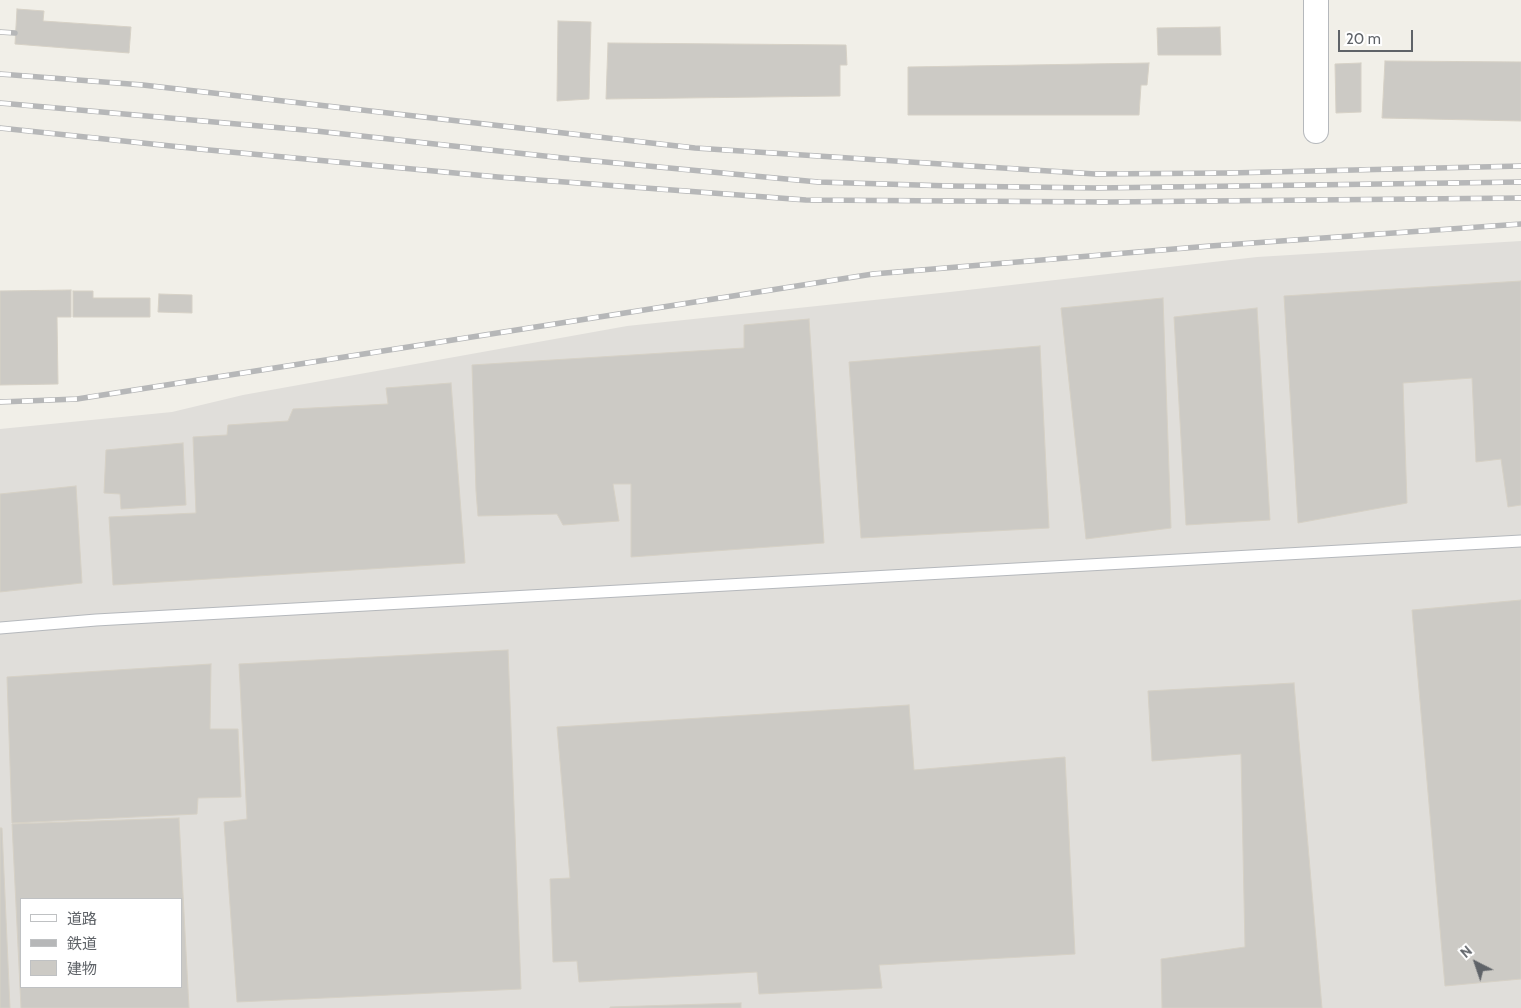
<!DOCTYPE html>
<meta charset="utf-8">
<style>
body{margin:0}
#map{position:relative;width:1521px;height:1008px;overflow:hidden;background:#f1efe8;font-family:Cabin,"Noto Sans JP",sans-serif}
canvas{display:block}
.legend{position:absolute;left:20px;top:898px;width:162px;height:90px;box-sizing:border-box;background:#fff;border:1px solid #bfc1c3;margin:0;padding:6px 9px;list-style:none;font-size:15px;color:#5f6368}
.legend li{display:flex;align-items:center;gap:10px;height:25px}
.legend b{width:25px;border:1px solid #bfc1c3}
.north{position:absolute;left:1451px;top:938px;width:50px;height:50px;-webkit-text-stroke:4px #fff;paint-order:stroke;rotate:319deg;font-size:14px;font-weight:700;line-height:20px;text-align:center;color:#5f6368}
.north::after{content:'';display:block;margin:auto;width:18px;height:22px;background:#5f6368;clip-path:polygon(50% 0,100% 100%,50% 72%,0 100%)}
.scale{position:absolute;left:1338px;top:30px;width:75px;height:22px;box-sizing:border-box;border:2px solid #5f6368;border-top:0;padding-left:6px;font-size:15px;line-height:18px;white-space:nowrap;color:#5f6368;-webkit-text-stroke:4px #fff;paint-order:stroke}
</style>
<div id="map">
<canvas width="1521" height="1008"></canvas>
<ul class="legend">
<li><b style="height:6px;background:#fff"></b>道路</li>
<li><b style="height:6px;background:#b6b7b8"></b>鉄道</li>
<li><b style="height:14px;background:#cccac5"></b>建物</li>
</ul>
<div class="north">N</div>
<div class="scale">20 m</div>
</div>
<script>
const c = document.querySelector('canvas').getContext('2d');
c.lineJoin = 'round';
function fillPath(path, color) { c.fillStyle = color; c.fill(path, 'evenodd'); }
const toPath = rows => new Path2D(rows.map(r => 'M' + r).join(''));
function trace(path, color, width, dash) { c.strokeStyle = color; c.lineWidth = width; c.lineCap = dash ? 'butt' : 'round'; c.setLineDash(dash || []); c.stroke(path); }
const industrial = toPath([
 [1521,241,1521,1008,0,1008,0,429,172,412,243,395,627,326,950,292,1257,257],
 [21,899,181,899,181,987,21,987]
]);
const building = toPath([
 [17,9,44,11,43,21,131,27,129,53,15,44,17,9],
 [558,21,591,22,589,99,557,101,558,21],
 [1220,27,1221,55,1158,55,1157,28,1220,27],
 [608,43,846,45,847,65,840,65,840,96,606,99,608,43],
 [1385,61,1521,62,1521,121,1382,118,1385,61],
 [1149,63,1147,85,1141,85,1139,115,908,115,908,67,1149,63],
 [1361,63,1361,112,1336,113,1335,64,1361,63],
 [1521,281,1521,505,1508,507,1501,459,1476,462,1472,378,1403,383,1407,503,1298,523,1284,296,1521,281],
 [71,290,71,317,57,317,58,384,0,385,0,291,71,290],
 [73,291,93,291,93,298,150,298,150,317,73,317,73,291],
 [159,294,192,295,192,313,158,312,159,294],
 [1163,298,1171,528,1086,539,1061,308,1163,298],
 [1257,308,1270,520,1186,525,1174,317,1257,308],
 [809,319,824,543,631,557,631,484,613,484,619,521,563,525,557,514,478,516,476,491,472,365,744,348,744,325,809,319],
 [1040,346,1049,528,861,538,849,362,1040,346],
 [451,383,465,563,113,585,109,517,196,513,193,437,227,435,228,425,288,421,293,409,388,404,386,388,451,383],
 [183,443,186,505,121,509,120,494,104,493,106,450,183,443],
 [76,486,82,583,0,592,0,494,76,486],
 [1521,600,1521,979,1445,986,1412,610,1521,600],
 [508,650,521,989,237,1002,224,822,247,819,239,664,508,650],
 [211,664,210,729,238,729,241,797,198,798,197,814,12,823,7,677,211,664],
 [1294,683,1322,1008,1162,1008,1161,959,1245,947,1241,754,1152,761,1148,691,1294,683],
 [909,705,914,770,1065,757,1075,954,879,965,882,988,759,994,757,972,579,982,577,961,553,962,550,879,570,878,557,727,909,705],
 [179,818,189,1008,21,1008,12,824,179,818],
 [21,899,181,899,181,987,21,987,21,899],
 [0,828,2,828,10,1008,0,1008,0,828],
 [741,1003,741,1008,610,1008,610,1007,741,1003]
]);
const lane = toPath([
 [0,628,96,620,1521,541]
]);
const street = toPath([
 [1316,131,1316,0]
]);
const rail = toPath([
 [0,32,15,33],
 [0,74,143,85,695,148,1095,174,1229,173,1521,166],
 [0,103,316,131,563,158,818,182,951,186,1097,188,1521,182],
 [0,128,209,150,498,177,806,200,1107,202,1521,198],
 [0,402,77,399,873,274,1210,246,1521,224]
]);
fillPath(industrial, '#e0deda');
fillPath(building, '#cccac5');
trace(building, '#d6d1c6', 1);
trace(lane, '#b5b8bc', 13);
trace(street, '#b5b8bc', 26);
trace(lane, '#fff', 11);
trace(street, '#fff', 24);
trace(rail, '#b6b7b8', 5.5);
trace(rail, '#fff', 4, [11]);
</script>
